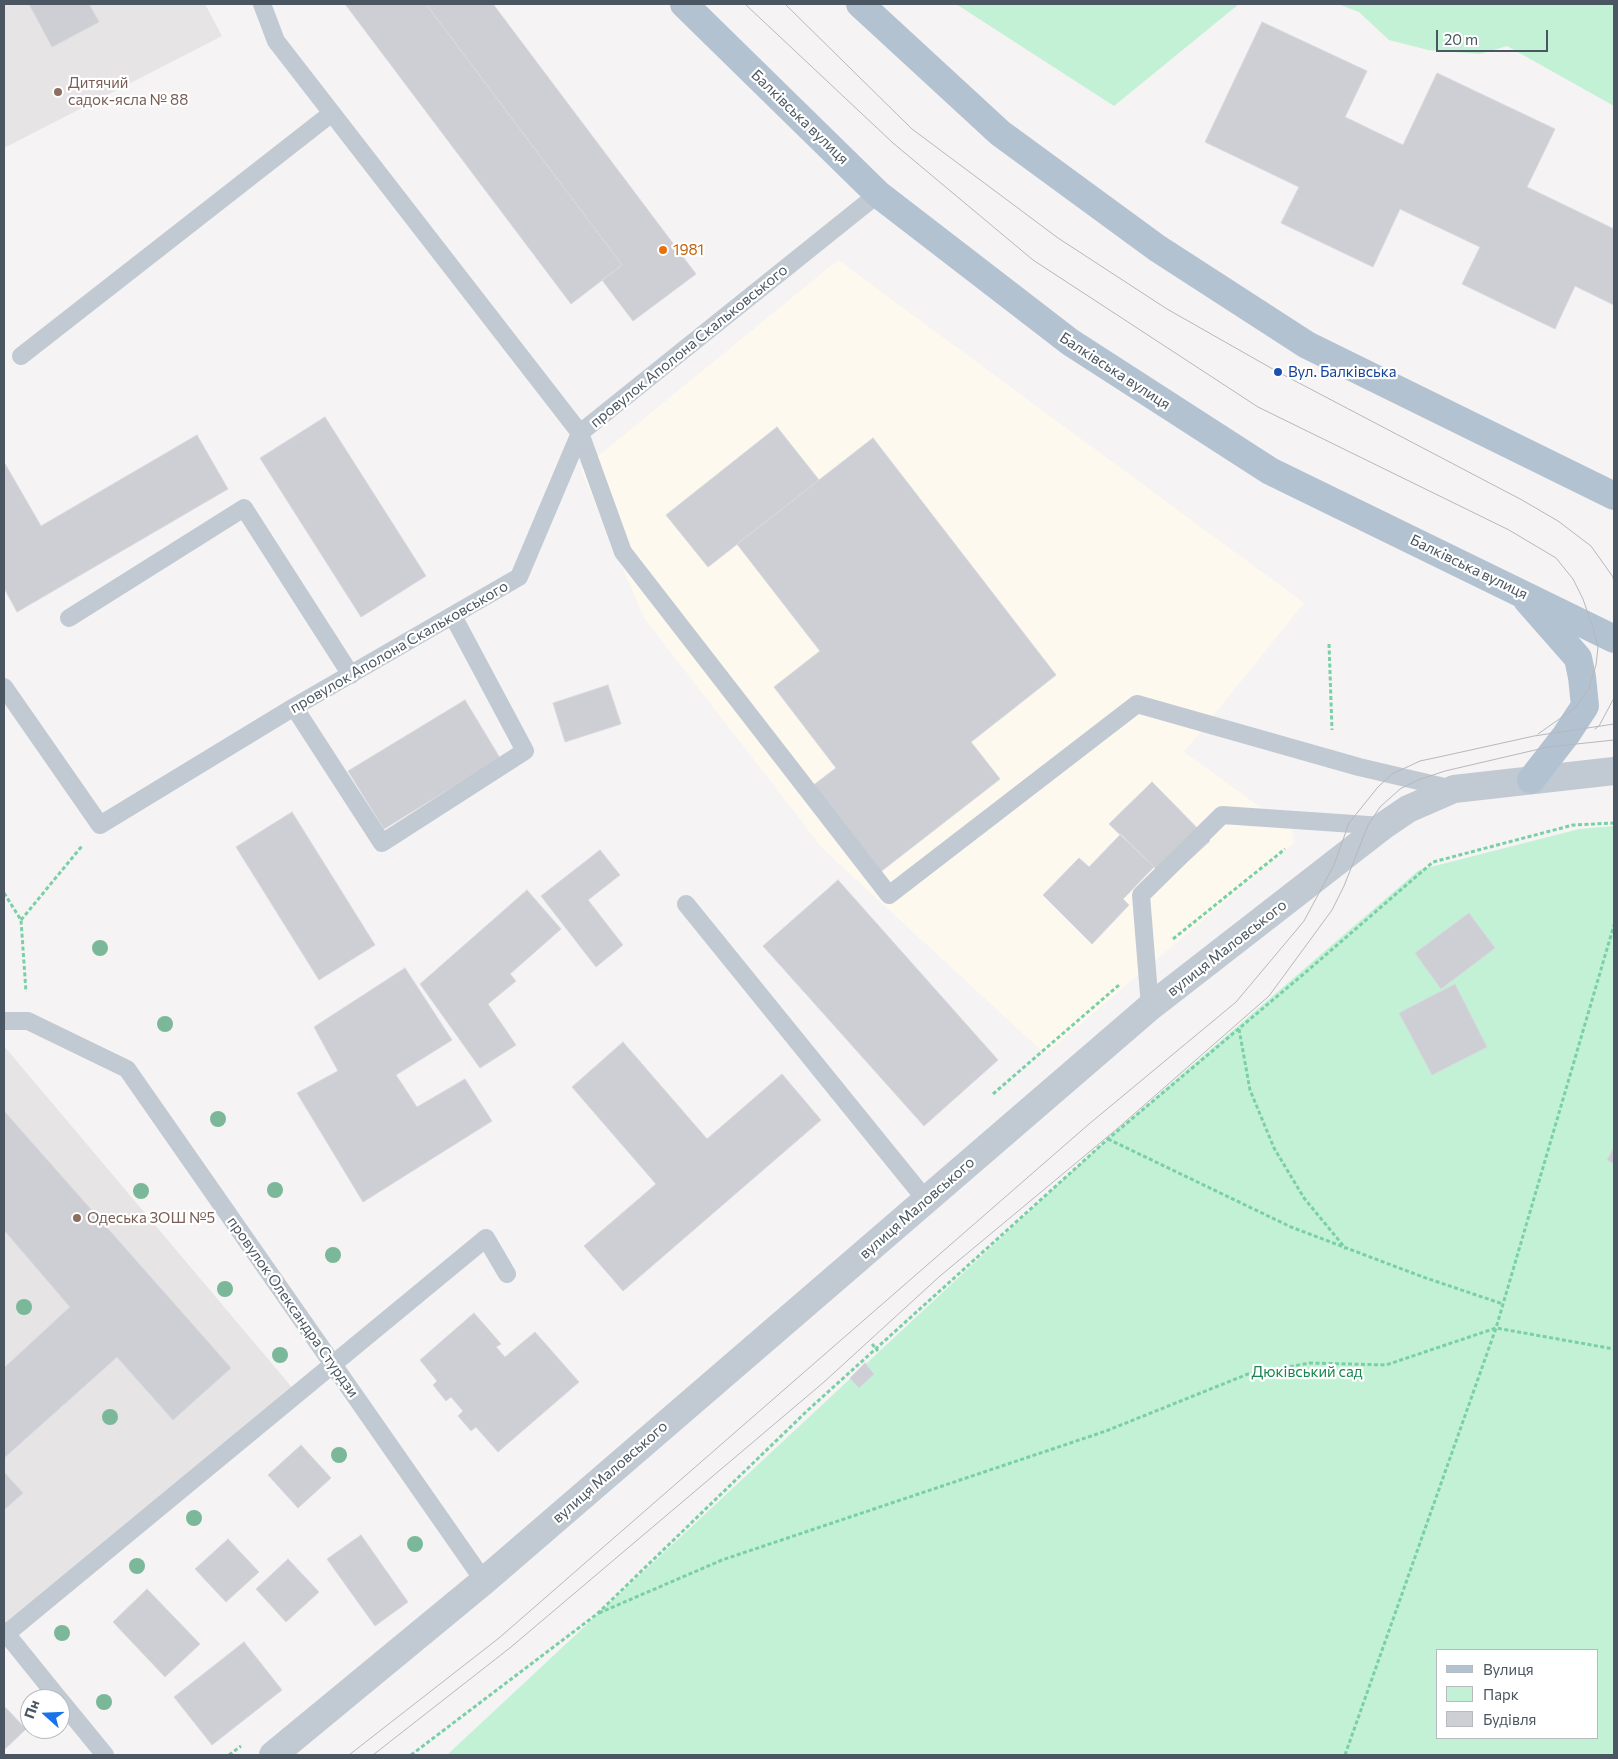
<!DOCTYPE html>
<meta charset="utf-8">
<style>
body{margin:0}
#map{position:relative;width:1618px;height:1759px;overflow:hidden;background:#f5f3f3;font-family:Commissioner,sans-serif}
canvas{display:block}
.frame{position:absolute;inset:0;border:5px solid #4a5661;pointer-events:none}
.legend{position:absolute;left:1436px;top:1649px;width:162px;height:90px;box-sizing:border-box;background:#fff;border:1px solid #b7bbc0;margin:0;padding:6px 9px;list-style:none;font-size:15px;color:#4a5661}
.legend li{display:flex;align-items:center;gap:10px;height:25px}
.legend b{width:25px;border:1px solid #b7bbc0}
.north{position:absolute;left:20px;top:1689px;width:50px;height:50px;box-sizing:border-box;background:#fff;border:1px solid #b7bbc0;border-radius:50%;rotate:290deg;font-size:14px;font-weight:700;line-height:20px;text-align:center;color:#4a5661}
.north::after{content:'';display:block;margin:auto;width:18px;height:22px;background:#1a73e8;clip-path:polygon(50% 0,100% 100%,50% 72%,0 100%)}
.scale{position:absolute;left:1436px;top:30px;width:112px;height:22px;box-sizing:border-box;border:2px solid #4a5661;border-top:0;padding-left:6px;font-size:15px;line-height:18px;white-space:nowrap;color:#4a5661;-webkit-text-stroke:4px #fff;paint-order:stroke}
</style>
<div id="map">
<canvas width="1618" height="1759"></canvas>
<div class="frame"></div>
<ul class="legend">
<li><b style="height:6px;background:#b3c2d1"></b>Вулиця</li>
<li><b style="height:14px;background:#c3f1d5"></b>Парк</li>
<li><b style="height:14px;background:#cdcfd5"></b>Будівля</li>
</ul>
<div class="north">Пн</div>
<div class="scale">20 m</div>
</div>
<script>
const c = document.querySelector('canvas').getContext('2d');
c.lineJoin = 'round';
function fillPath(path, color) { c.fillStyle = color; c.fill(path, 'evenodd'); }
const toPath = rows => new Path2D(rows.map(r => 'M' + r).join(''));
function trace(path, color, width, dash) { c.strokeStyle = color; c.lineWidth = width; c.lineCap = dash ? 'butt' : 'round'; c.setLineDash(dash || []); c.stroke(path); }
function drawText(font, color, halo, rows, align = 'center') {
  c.font = font + ' Commissioner,sans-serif'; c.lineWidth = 4.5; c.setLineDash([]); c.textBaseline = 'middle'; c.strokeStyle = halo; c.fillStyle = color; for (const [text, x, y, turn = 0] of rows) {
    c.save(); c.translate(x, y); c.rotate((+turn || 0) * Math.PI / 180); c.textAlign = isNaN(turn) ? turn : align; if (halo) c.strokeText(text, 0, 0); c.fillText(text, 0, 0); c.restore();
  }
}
const commercial = toPath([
 [838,260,1304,603,1184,752,1292,830,1294,843,1045,1054,823,849,644,618,581,470]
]);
const education = toPath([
 [4,4,205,4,222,36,4,148],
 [4,1046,295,1391,4,1626]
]);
const green = toPath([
 [956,4,1239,4,1114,106],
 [1338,4,1614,4,1614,106,1507,46,1480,54,1428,50,1389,40,1359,12],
 [1614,826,1614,1755,447,1755,1109,1137,1419,870,1579,829],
 [1437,1650,1597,1650,1597,1738,1437,1738]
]);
const building = toPath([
 [29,4,89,4,99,22,52,47,29,4],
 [345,4,426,4,622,265,571,304,345,4],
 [426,4,493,4,696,274,633,321,602,280,622,265,426,4],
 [1262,22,1367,71,1345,117,1403,145,1437,73,1555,129,1527,187,1614,229,1614,305,1575,286,1555,329,1462,284,1480,247,1400,209,1373,267,1281,223,1299,187,1205,142,1262,22],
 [325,417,426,576,361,617,260,458,325,417],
 [777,427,819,480,708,567,666,515,777,427],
 [197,435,228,489,17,612,4,588,4,462,41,526,197,435],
 [873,438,1056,675,971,742,1000,779,879,873,811,787,836,768,774,687,820,651,737,544,873,438],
 [608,685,621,724,565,742,553,703,608,685],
 [465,700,500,758,384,829,348,771,465,700],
 [1152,782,1210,841,1166,881,1154,867,1109,824,1152,782],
 [292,812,375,945,319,980,236,847,292,812],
 [1121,834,1154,867,1123,899,1129,905,1092,944,1043,895,1079,858,1089,867,1121,834],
 [600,850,620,875,588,900,623,945,596,967,541,896,600,850],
 [838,880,998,1060,924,1126,763,946,838,880],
 [527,890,561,929,510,974,516,981,488,1004,516,1045,480,1068,420,984,527,890],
 [1469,913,1495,948,1441,989,1415,953,1469,913],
 [405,968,452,1040,396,1075,417,1107,465,1079,492,1121,363,1202,297,1093,338,1071,314,1027,405,968],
 [1455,984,1487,1047,1432,1075,1399,1013,1455,984],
 [623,1042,707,1139,782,1074,821,1120,623,1291,584,1246,656,1184,572,1087,623,1042],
 [4,1111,231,1368,173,1420,117,1357,4,1458,4,1368,70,1307,4,1230,4,1111],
 [1614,1147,1614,1164,1607,1160,1614,1147],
 [474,1313,501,1344,496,1347,505,1357,535,1332,579,1382,498,1452,476,1427,471,1431,458,1416,463,1411,451,1397,446,1401,433,1385,437,1381,420,1360,474,1313],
 [865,1363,874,1374,859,1388,850,1378,865,1363],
 [301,1445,331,1478,298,1508,268,1475,301,1445],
 [4,1472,23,1493,4,1510,4,1472],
 [361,1535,408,1602,375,1626,327,1559,361,1535],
 [228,1539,259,1572,226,1602,195,1569,228,1539],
 [288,1559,319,1592,286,1622,256,1589,288,1559],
 [147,1589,200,1644,165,1677,113,1622,147,1589],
 [244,1642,282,1690,212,1745,174,1697,244,1642],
 [4,1706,26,1729,4,1750,4,1706]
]);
const path = toPath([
 [1329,644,1332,730],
 [4,893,21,920,26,992],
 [21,920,82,846],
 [1173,939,1285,849],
 [1239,1029,1250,1090,1274,1148,1304,1198,1346,1249],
 [993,1094,1119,985],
 [1108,1139,1291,1227,1423,1277,1503,1304],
 [872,1344,878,1351],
 [599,1613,722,1560,1106,1431,1248,1374,1310,1363,1386,1365,1496,1328,1614,1349],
 [229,1755,241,1746],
 [411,1755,597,1614,808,1410,1108,1139,1306,972,1433,862,1573,825,1614,823],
 [1345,1755,1496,1328,1614,925]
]);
const service = toPath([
 [262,4,276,41,580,433,623,552,889,895,1137,704,1359,767,1453,789],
 [21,356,332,113],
 [69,618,244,508,351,675],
 [4,687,100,825,294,707,519,577,580,433,878,194],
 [294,707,382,843,525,751,453,616],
 [686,904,926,1200],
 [1150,1007,1141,895,1222,815,1383,826],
 [4,1021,28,1021,127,1069,484,1581],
 [4,1631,59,1699],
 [6,1634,486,1238,507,1274],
 [60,1700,105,1755]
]);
const tertiary = toPath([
 [273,1755,484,1581,1150,1007,1383,826,1408,809,1454,789,1614,771]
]);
const primary = toPath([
 [684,4,878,194,1070,342,1270,471,1614,639],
 [860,4,1000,133,1157,248,1307,345,1614,496],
 [1527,600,1578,658,1582,677,1585,706,1566,735,1531,780]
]);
const tram = toPath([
 [745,4,893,143,1033,260,1258,407,1509,530,1556,558,1573,579,1583,599,1593,628,1598,647,1596,665,1589,688,1575,708,1538,734],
 [785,4,912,129,1058,238,1167,309,1278,372,1522,500,1558,521,1591,546,1613,577,1614,584],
 [1595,729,1599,726,1614,698],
 [349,1755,499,1638,1089,1124,1236,1002,1304,921,1334,865,1349,823,1378,787,1392,774,1420,761,1448,755,1534,736,1614,724],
 [373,1755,511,1647,824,1382,940,1276,1118,1128,1269,996,1332,910,1344,886,1368,825,1380,807,1400,789,1418,780,1445,771,1548,747,1614,740]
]);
const trees = [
 [100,948],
 [165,1024],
 [218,1119],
 [275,1190],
 [141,1191],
 [333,1255],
 [225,1289],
 [24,1307],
 [280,1355],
 [110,1417],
 [339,1455],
 [194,1518],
 [415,1544],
 [137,1566],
 [62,1633],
 [104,1702]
];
const markers = [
 [58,92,5,"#8d6e63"],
 [663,250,5,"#e8710a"],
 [1278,372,5,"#1a4fb4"],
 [77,1218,5,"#8d6e63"]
];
const educationNames = [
 ["Дитячий",68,83],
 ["садок-ясла № 88",68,100],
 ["Одеська ЗОШ №5",87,1218]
];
const streetNames = [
 ["Балківська вулиця",800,117,44],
 ["провулок Аполона Скальковського",689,346,-39],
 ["Балківська вулиця",1115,371,33],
 ["Балківська вулиця",1469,567,26],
 ["провулок Аполона Скальковського",399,647,-30],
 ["вулиця Маловського",1227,948,-38],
 ["вулиця Маловського",917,1208,-41],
 ["провулок Олександра Стурдзи",293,1307,55],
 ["вулиця Маловського",610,1472,-41]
];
const foodNames = [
 ["1981",673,250]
];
const transitNames = [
 ["Вул. Балківська",1288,372]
];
const parkNames = [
 ["Дюківський сад",1307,1372]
];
fillPath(commercial, '#fdf9ef');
fillPath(education, '#e6e4e5');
fillPath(green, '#c3f1d5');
fillPath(building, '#cdcfd5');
trace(building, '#d7d9de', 1);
trace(path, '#7ad0a6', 3, [4, 2.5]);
trace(service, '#c1cad2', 18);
trace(tertiary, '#c1cad2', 28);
trace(primary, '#b3c2d1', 28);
trace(tram, '#b5b8bd', 1);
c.fillStyle = '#7bb799';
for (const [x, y] of trees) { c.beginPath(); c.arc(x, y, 8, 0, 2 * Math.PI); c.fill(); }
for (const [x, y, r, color] of markers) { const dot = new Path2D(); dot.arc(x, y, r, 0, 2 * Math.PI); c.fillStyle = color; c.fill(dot); trace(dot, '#fff', 2); }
drawText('15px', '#785e54', '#fff', educationNames, 'left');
drawText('15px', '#4a5661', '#fff', streetNames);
drawText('15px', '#c56008', '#fff', foodNames, 'left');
drawText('15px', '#164399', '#fff', transitNames, 'left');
drawText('15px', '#17864f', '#fff', parkNames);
</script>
